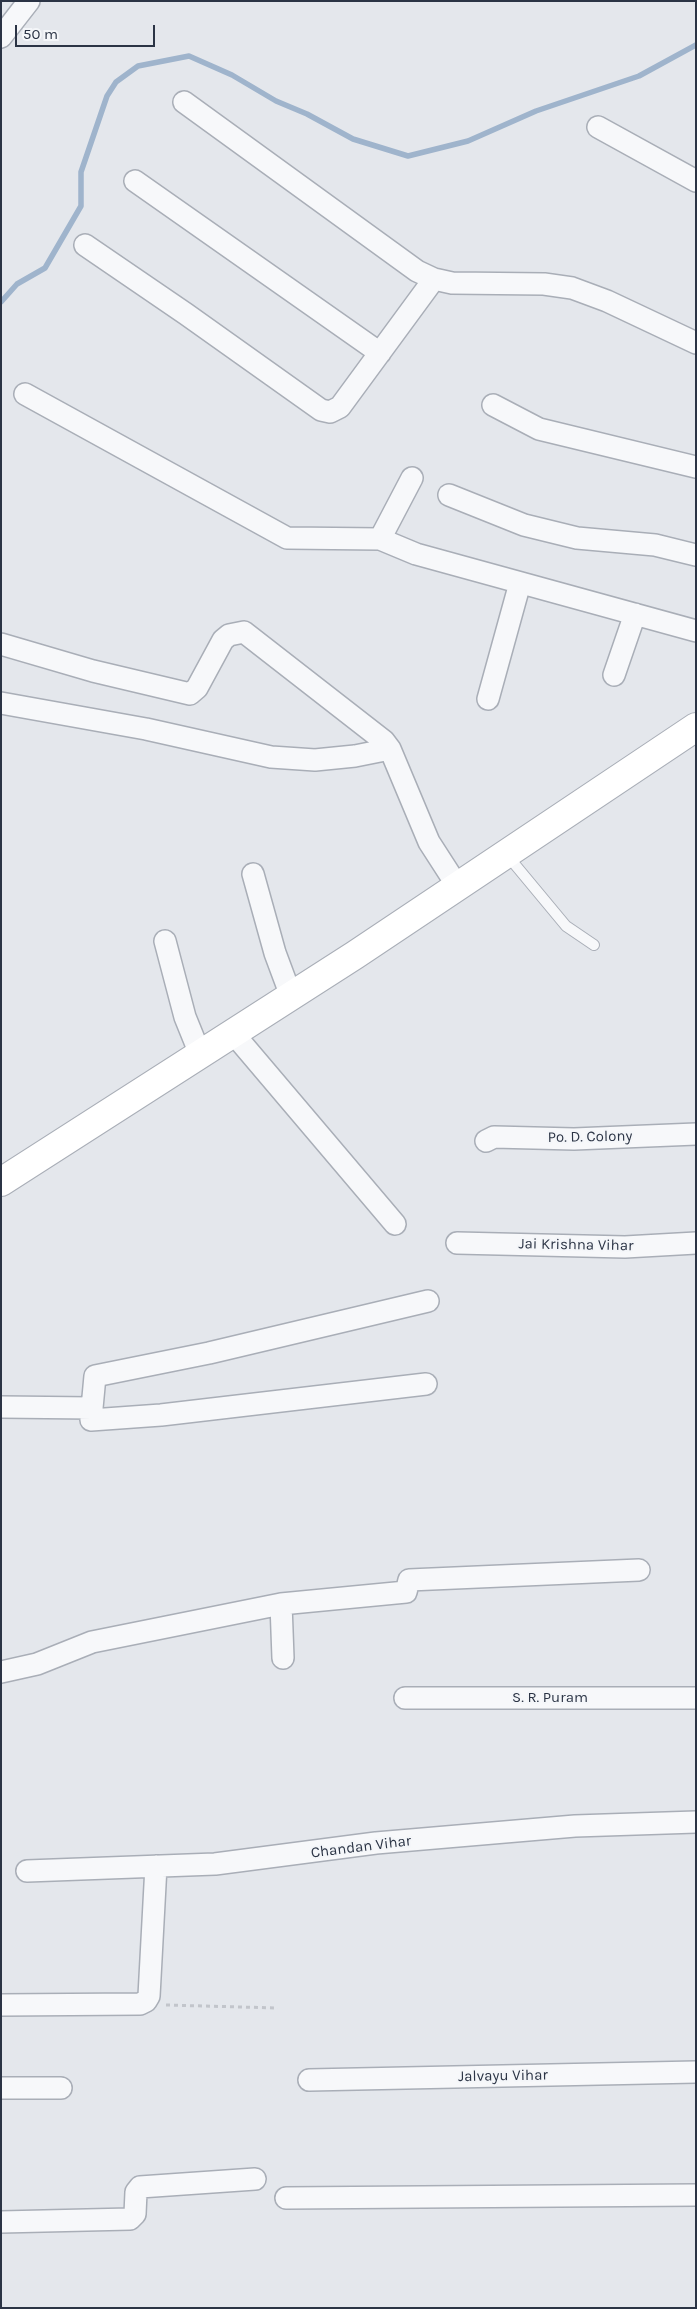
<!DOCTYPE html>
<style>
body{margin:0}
#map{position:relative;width:697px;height:2309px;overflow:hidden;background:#e4e7ec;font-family:Karla,sans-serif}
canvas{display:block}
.frame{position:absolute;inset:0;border:2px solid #2b3445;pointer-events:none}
.scale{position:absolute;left:15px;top:25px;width:140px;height:22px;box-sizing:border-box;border:2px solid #2b3445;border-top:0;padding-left:6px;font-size:15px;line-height:18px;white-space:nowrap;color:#2b3445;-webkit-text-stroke:4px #f4f6f9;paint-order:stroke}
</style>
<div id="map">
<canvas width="697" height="2309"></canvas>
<div class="frame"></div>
<div class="scale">50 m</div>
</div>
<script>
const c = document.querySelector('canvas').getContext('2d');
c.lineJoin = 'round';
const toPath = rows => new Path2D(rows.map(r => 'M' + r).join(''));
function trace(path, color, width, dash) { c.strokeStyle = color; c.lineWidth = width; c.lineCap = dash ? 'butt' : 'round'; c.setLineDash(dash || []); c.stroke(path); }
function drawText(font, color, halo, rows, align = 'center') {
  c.font = font + ' Karla,sans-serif'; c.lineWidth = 4; c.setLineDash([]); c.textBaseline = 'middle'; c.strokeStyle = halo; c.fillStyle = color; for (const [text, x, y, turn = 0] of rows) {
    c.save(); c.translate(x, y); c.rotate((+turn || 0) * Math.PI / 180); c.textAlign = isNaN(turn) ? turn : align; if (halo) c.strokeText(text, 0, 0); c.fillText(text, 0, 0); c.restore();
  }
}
const stream = toPath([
 [1,302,17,284,45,268,81,206,81,172,107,96,116,82,138,66,189,56,232,75,276,101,307,114,353,139,408,156,468,141,536,111,639,76,696,45]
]);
const path = toPath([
 [166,2005,278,2008]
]);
const lane = toPath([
 [507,855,566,926,594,945]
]);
const street = toPath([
 [1,37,29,1],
 [184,102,417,271,434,279,452,283,544,284,572,288,607,301,696,343],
 [598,127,696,181],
 [135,181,380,353],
 [85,245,186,314,321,410,330,412,340,407,434,279],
 [25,394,287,538,380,539,416,554,696,631],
 [493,405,539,429,696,467],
 [449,495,524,525,577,538,655,545,696,555],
 [380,539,412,478],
 [1,644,93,671,190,694,197,688,223,640,229,635,244,632,384,741,390,749,429,842,458,887],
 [614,675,635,614],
 [488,699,520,583],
 [1,703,146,729,271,757,315,760,355,756,390,749],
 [253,874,275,953,291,996],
 [165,941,185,1017,200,1054],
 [233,1033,395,1224],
 [486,1141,494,1137,574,1139,696,1134],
 [457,1243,625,1247,696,1243],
 [1,1407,92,1408,91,1420,161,1415,426,1384],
 [92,1408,95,1376,209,1353,428,1301],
 [281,1604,283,1658],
 [1,1672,37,1664,92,1642,281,1604,406,1592,409,1580,639,1570],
 [405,1698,696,1698],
 [27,1871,215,1864,376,1843,575,1826,696,1822],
 [1,2005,140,2004,146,2001,149,1996,156,1866],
 [309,2080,696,2072],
 [1,2088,61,2088],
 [286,2198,696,2195],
 [1,2222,130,2219,135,2214,136,2192,140,2187,255,2179]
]);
const secondary = toPath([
 [1,1182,355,955,696,727]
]);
const streetNames = [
 ["Po. D. Colony",590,1137,-1],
 ["Jai Krishna Vihar",576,1245,1],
 ["S. R. Puram",550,1698],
 ["Chandan Vihar",361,1847,-7],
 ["Jalvayu Vihar",503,2076,-1]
];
trace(stream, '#9fb4cc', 5.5);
trace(lane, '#a9aeb7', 12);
trace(street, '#a9aeb7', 24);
trace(secondary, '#a9aeb7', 30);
trace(path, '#c2c5cb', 3, [4, 4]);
trace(lane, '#f7f8fa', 10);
trace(street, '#f7f8fa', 21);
trace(secondary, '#fff', 28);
drawText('15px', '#2b3445', '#f4f6f9', streetNames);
</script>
